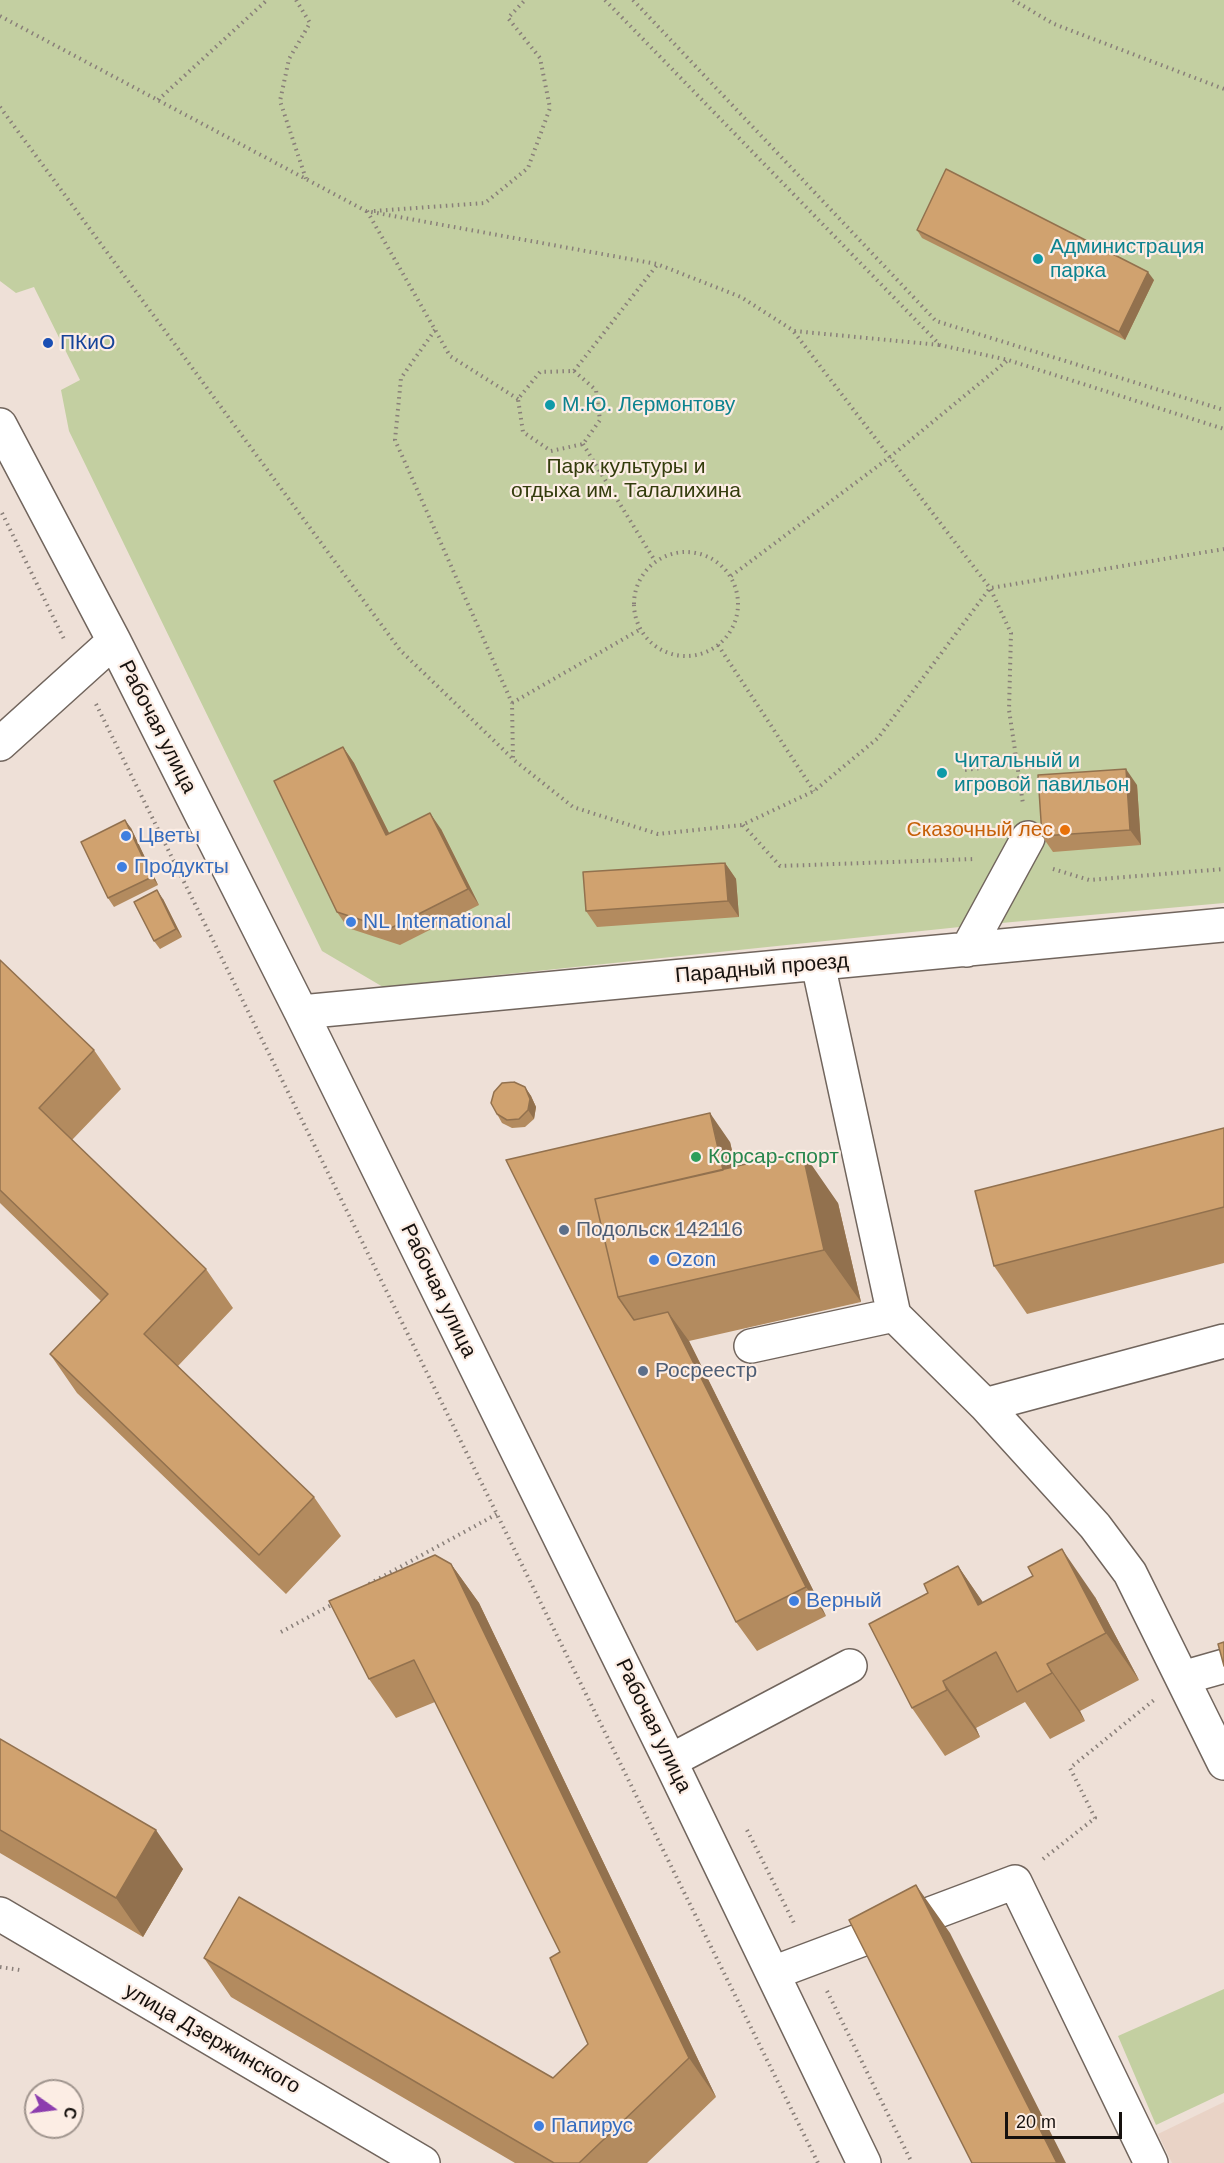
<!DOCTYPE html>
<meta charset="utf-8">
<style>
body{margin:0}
#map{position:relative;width:1224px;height:2163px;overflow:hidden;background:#eee0d7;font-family:Helvetica,sans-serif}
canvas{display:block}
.north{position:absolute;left:24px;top:2079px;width:60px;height:60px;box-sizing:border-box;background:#fcede4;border:2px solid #a0958e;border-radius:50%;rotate:104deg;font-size:16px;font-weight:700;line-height:24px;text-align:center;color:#16110e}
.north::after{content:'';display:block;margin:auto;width:21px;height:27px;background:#8c3dae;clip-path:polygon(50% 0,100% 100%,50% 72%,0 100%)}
.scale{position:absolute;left:1005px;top:2112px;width:117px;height:27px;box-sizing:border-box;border:3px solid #16110e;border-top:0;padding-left:8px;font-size:18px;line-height:21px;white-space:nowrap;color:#16110e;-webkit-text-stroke:4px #fcede4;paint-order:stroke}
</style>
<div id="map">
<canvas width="1224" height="2163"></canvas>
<div class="north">С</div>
<div class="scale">20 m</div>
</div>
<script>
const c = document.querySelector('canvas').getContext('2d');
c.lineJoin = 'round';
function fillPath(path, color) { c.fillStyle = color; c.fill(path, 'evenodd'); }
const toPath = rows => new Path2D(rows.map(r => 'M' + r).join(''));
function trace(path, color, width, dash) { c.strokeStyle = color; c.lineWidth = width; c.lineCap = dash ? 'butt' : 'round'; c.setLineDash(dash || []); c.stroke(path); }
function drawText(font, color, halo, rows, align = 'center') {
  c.font = font + ' Helvetica,sans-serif'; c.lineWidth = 4.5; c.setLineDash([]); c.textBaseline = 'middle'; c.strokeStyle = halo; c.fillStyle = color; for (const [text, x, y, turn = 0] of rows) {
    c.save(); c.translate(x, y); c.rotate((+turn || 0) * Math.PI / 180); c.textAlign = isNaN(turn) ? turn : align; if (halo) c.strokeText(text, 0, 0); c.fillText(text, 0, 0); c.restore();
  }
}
const built = toPath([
 [1224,2102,1224,2163,1172,2163,1158,2134]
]);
const green = toPath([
 [0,0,1224,0,1224,903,979,925,383,987,322,951,69,431,61,390,80,380,34,287,16,293,0,281],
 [1224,1989,1224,2093,1156,2125,1118,2036]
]);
const path = toPath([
 [296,0,310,23,289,59,280,101,306,179],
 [605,0,940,345,1008,360,1224,429],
 [633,0,936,321,1224,410],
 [1013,0,1054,24,1224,89],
 [0,16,366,211,657,264,741,297,794,331,940,345],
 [158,100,267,0],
 [0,107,400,650,514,760,573,807,658,834,742,825,814,791,878,738,990,588,1224,549],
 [367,211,450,356,518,399],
 [374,211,485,203,528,168,550,108,540,58,508,18,525,0],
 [435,330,401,378,395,440,512,703,513,759],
 [794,332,990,588,1011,633,1009,710,1023,804],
 [574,371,596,390,600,420,583,444,551,451,523,432,518,399,540,372,574,371],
 [574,371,657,265],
 [583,444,655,561],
 [2,513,64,639],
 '634 604a52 52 0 1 1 104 0a52 52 0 1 1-104 0Z',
 [731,576,890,457,1008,360],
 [718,645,814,791],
 [512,703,639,630],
 [96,704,818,2163],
 [965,770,1017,763],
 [743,825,780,866,975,859],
 [1053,869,1089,880,1224,869],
 [369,1584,497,1514],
 [281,1632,333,1604],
 [747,1830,795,1925],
 [1043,1859,1095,1818,1070,1768,1154,1700],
 [0,1967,20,1970],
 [827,1991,912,2163]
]);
const minor = toPath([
 [0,425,114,641,301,1012,670,1761,864,2163],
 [0,744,114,641],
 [967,950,1028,838],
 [818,964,894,1315,985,1405,1095,1526,1130,1573,1224,1763],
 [301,1012,1224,925],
 [751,1346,894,1315],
 [985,1405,1224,1341],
 [1182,1678,1224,1666],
 [670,1761,850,1666],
 [0,1914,423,2163],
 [773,1973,1015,1882,1151,2163]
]);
const wall = toPath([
 [917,230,1154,280,1125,340,922,238],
 [343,747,354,763,389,833,441,829,479,905,400,945,348,928,337,912],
 [1137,785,1141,845,1053,852,1042,836],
 [131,828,158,885,114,907,108,898],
 [725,863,736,879,739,917,597,927,586,911],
 [163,899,182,937,160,949,154,941],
 [0,960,94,1050,121,1089,72,1140,206,1269,233,1308,178,1366,314,1497,341,1536,286,1594,77,1393,50,1354,101,1301,0,1203],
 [525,1087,531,1096,536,1107,534,1119,525,1127,512,1128,502,1123,497,1114],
 [1224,1128,1224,1263,1027,1314,994,1266],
 [730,1142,736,1167,838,1203,861,1302,689,1341,826,1616,757,1651,736,1622,506,1160],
 [451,1564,479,1603,716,2097,647,2163,515,2163,231,1997,204,1958,553,2078,588,2044,560,1952,435,1702,396,1718,369,1679],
 [958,1566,983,1603,1095,1597,1139,1680,1080,1711,1085,1721,1050,1739,1025,1702,976,1728,980,1737,945,1756,912,1708],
 [0,1739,183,1869,143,1937,0,1853]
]);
const shadedWall = toPath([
 [1148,272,1154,280,1125,340,1119,332],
 [343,747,354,763,398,851,386,835],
 [1126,769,1137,785,1141,845,1130,830],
 [430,813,441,829,479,905,468,889],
 [125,820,131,828,158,885,152,877],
 [725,863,736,879,739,917,728,901],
 [157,890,163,899,182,937,176,929],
 [525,1087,531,1096,536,1107,534,1119,528,1110],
 [710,1113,730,1142,749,1224,729,1194],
 [802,1151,838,1203,861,1302,824,1250],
 [668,1312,689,1341,826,1616,806,1587],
 [1062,1549,1095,1597,1139,1680,1106,1633],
 [451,1564,479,1603,716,2097,689,2058],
 [958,1566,991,1614,978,1605],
 [1047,1664,1080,1711,1085,1721,1052,1673],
 [943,1681,976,1728,980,1737,947,1690],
 [156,1830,183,1869,143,1937,116,1898],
 [916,1885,950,1933,1066,2163,1057,2163]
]);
const building = toPath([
 [946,169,1148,272,1119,332,917,230,946,169],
 [343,747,386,835,430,813,468,889,389,929,337,912,274,781,343,747],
 [1126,769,1130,830,1042,836,1038,775,1126,769],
 [125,820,152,877,108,898,81,842,125,820],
 [725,863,728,901,586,911,583,872,725,863],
 [157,890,176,929,154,941,134,902,157,890],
 [0,960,94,1050,39,1108,206,1269,144,1334,314,1497,259,1555,50,1354,108,1294,0,1190,0,960],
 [514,1082,525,1087,530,1099,528,1110,519,1119,507,1120,497,1114,491,1103,494,1092,502,1083,514,1082],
 [710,1113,723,1170,595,1199,618,1297,634,1320,668,1312,806,1587,736,1622,506,1160,710,1113],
 [1224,1128,1224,1207,994,1266,975,1191,1224,1128],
 [802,1151,824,1250,618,1297,595,1199,802,1151],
 [1062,1549,1106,1633,1047,1664,1052,1673,1017,1692,996,1652,943,1681,947,1690,912,1708,869,1624,928,1593,924,1584,958,1566,978,1605,1033,1576,1028,1567,1062,1549],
 [435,1555,451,1564,689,2058,579,2163,554,2163,204,1958,239,1897,553,2078,588,2044,550,1958,560,1952,414,1660,369,1679,329,1601,435,1555],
 [1224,1642,1224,1666,1218,1644,1224,1642],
 [0,1739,156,1830,116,1898,0,1830,0,1739],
 [916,1885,1057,2163,972,2163,849,1920,916,1885]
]);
const markers = [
 [1038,259,6,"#0f9aa8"],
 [48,343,6,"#1a4fb4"],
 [550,405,6,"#0f9aa8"],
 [942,773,6,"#0f9aa8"],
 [1065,830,6,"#e8710a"],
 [126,836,6,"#3f7fe0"],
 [122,867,6,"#3f7fe0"],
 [351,922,6,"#3f7fe0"],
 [696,1157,6,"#2e9e5b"],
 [564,1230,6,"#5c6f8a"],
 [654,1260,6,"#3f7fe0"],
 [643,1371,6,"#5c6f8a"],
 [794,1601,6,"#3f7fe0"],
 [539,2126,6,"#3f7fe0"]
];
const cultureNames = [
 ["Администрация",1050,247],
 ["парка",1050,271],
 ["М.Ю. Лермонтову",562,405],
 ["Читальный и",954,761],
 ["игровой павильон",954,785]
];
const transitNames = [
 ["ПКиО",60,343]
];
const parkNames = [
 ["Парк культуры и",626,467],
 ["отдыха им. Талалихина",626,491]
];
const streetNames = [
 ["Рабочая улица",157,727,63],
 ["Парадный проезд",762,969,-5],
 ["Рабочая улица",438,1291,64],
 ["Рабочая улица",653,1726,64],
 ["улица Дзержинского",212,2039,30]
];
const foodNames = [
 ["Сказочный лес",1053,830]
];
const shopNames = [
 ["Цветы",138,836],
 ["Продукты",134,867],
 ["NL International",363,922],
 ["Ozon",666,1260],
 ["Верный",806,1601],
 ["Папирус",551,2126]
];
const leisureNames = [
 ["Корсар-спорт",708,1157]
];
const serviceNames = [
 ["Подольск 142116",576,1230],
 ["Росреестр",655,1371]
];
fillPath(built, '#e9d3c6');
fillPath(green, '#c3cfa1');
trace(minor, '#71655d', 36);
trace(path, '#897f79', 4, [1.5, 4.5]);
trace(minor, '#fff', 33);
fillPath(wall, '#b38b5f');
fillPath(shadedWall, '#92714e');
fillPath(building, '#d0a26f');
trace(building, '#92714e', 1.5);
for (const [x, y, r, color] of markers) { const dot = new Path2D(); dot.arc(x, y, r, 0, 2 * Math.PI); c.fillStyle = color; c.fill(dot); trace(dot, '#fcede4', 2); }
drawText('21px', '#0d838f', '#fcede4', cultureNames, 'left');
drawText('21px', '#164399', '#fcede4', transitNames, 'left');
drawText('21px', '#333c0c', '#fcede4', parkNames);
drawText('21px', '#16110e', '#fcede4', streetNames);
drawText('21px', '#c56008', '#fcede4', foodNames, 'right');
drawText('21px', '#366cbe', '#fcede4', shopNames, 'left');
drawText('21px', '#27864d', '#fcede4', leisureNames, 'left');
drawText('21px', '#4e5e75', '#fcede4', serviceNames, 'left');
</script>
